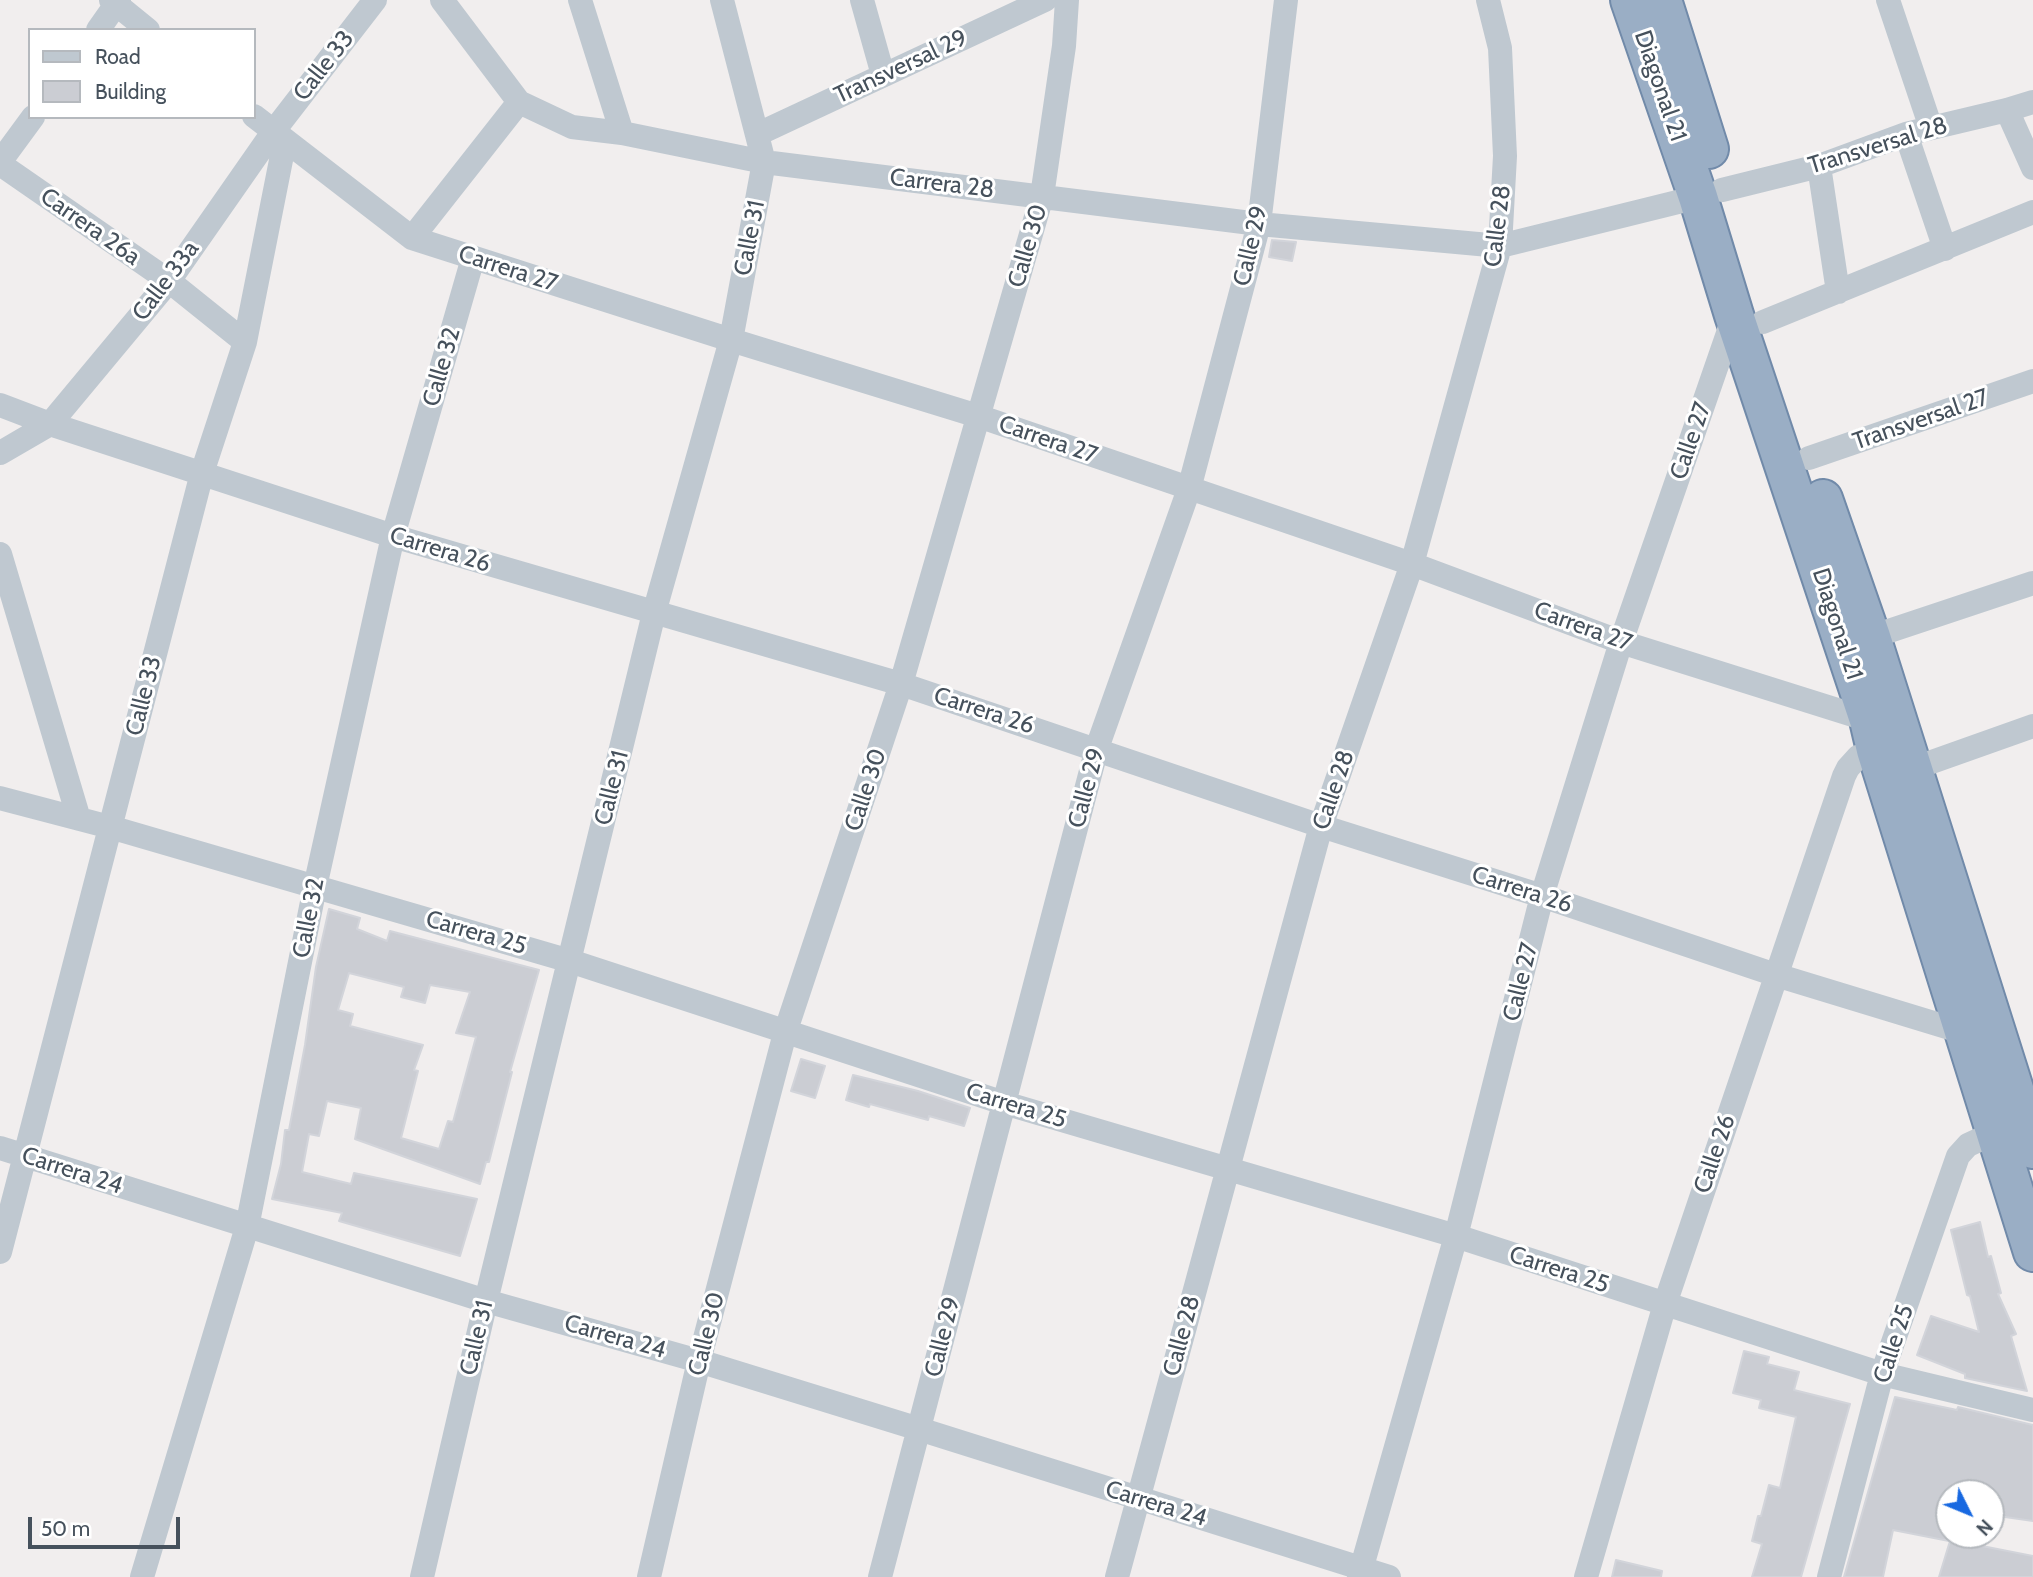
<!DOCTYPE html>
<style>
body{margin:0}
#map{position:relative;width:2033px;height:1577px;overflow:hidden;background:#f1eeee;font-family:Cabin,sans-serif}
canvas{display:block}
.legend{position:absolute;left:28px;top:28px;width:228px;height:91px;box-sizing:border-box;background:#fff;border:2px solid #b5b9be;margin:0;padding:9px 12px;list-style:none;font-size:21px;color:#46515c}
.legend li{display:flex;align-items:center;gap:14px;height:35px}
.legend b{width:35px;border:2px solid #b5b9be}
.north{position:absolute;left:1935px;top:1479px;width:70px;height:70px;box-sizing:border-box;background:#fff;border:2px solid #b5b9be;border-radius:50%;rotate:133deg;font-size:19px;font-weight:700;line-height:28px;text-align:center;color:#46515c}
.north::after{content:'';display:block;margin:auto;width:24px;height:32px;background:#1869e1;clip-path:polygon(50% 0,100% 100%,50% 72%,0 100%)}
.scale{position:absolute;left:28px;top:1517px;width:152px;height:32px;box-sizing:border-box;border:4px solid #46515c;border-top:0;padding-left:9px;font-size:21px;line-height:24px;white-space:nowrap;color:#46515c;-webkit-text-stroke:5px #fff;paint-order:stroke}
</style>
<div id="map">
<canvas width="2033" height="1577"></canvas>
<ul class="legend">
<li><b style="height:9px;background:#bfc8d0"></b>Road</li>
<li><b style="height:19px;background:#cbcdd3"></b>Building</li>
</ul>
<div class="north">N</div>
<div class="scale">50 m</div>
</div>
<script>
const c = document.querySelector('canvas').getContext('2d');
c.lineJoin = 'round';
function fillPath(path, color) { c.fillStyle = color; c.fill(path, 'evenodd'); }
const toPath = rows => new Path2D(rows.map(r => 'M' + r).join(''));
function trace(path, color, width, dash) { c.strokeStyle = color; c.lineWidth = width; c.lineCap = dash ? 'butt' : 'round'; c.setLineDash(dash || []); c.stroke(path); }
function drawText(font, color, halo, rows, align = 'center') {
  c.font = font + ' Cabin,sans-serif'; c.lineWidth = 6; c.setLineDash([]); c.textBaseline = 'middle'; c.strokeStyle = halo; c.fillStyle = color; for (const [text, x, y, turn = 0] of rows) {
    c.save(); c.translate(x, y); c.rotate((+turn || 0) * Math.PI / 180); c.textAlign = isNaN(turn) ? turn : align; if (halo) c.strokeText(text, 0, 0); c.fillText(text, 0, 0); c.restore();
  }
}
const building = toPath([
 [1272,240,1296,242,1292,261,1269,257,1272,240],
 [329,909,360,918,357,929,387,941,390,931,539,970,510,1072,512,1072,489,1162,486,1162,480,1184,355,1139,361,1108,327,1101,319,1136,309,1134,302,1172,351,1184,354,1173,477,1199,460,1256,339,1221,342,1213,272,1199,281,1164,285,1130,289,1130,305,1045,316,967,329,909],
 [349,973,404,987,401,997,425,1003,430,985,470,992,456,1033,476,1037,453,1122,448,1121,439,1149,401,1138,418,1071,414,1070,423,1045,350,1026,353,1014,338,1010,349,973],
 [801,1059,825,1066,815,1098,791,1091,801,1059],
 [853,1075,918,1091,970,1108,964,1126,929,1116,928,1120,870,1104,869,1107,846,1100,853,1075],
 [1980,1222,1988,1257,1991,1256,2001,1293,1998,1294,2016,1334,2011,1336,2027,1391,1965,1378,1965,1374,1917,1355,1931,1316,1979,1332,1970,1296,1967,1295,1951,1230,1980,1222],
 [1744,1351,1769,1357,1767,1364,1799,1372,1794,1390,1850,1404,1801,1577,1752,1577,1762,1544,1752,1541,1758,1516,1761,1516,1769,1485,1780,1488,1796,1417,1759,1408,1761,1400,1733,1393,1744,1351],
 [1895,1397,1957,1410,1958,1407,2033,1425,2033,1521,1991,1515,1991,1493,1949,1493,1949,1541,1893,1530,1883,1577,1844,1577,1895,1397],
 [1950,1541,1967,1543,2033,1556,2033,1577,1939,1577,1950,1541],
 [1616,1560,1662,1571,1661,1577,1612,1577,1616,1560]
]);
const minor = toPath([
 [111,0,148,30],
 [442,0,519,102,572,127,622,133,764,162,1259,224,1500,246,1698,197],
 [580,0,622,133],
 [862,0,883,75],
 [1888,0,1931,128],
 [98,30,119,0],
 [2007,110,2033,168],
 [254,116,412,238,731,340,978,416,1412,564,1621,642,1869,720],
 [758,134,1045,0],
 [1906,134,1945,249],
 [0,162,33,117],
 [0,164,169,281,245,342],
 [1819,166,1838,292],
 [1722,190,1819,166,1906,134,2007,110,2033,102],
 [412,238,519,102],
 [1763,322,2033,212],
 [0,405,50,424,393,536,901,684,1321,826,1542,896,1776,975,1963,1032],
 [0,453,50,424,169,281,273,132,375,0],
 [1809,458,2033,381],
 [0,554,79,819],
 [1871,637,2033,583],
 [1912,769,2033,726],
 [0,798,110,827,570,961,1004,1103,1456,1236,1882,1374,2033,1410],
 [0,1148,486,1301,699,1361,919,1429,1389,1577],
 [0,1252,202,473,245,342,285,140],
 [142,1577,247,1227,315,887,393,536,473,258],
 [422,1577,486,1301,654,613,731,340,764,162,722,0],
 [649,1577,699,1361,785,1033,901,684,1042,196,1064,46,1067,0],
 [880,1577,1097,748,1189,489,1259,224,1286,0],
 [1117,1577,1321,826,1412,564,1500,246,1505,156,1500,48,1488,0],
 [1359,1577,1456,1236,1542,896,1621,642,1734,316],
 [1586,1577,1665,1304,1844,776,1848,768,1858,757,1876,750],
 [1829,1577,1882,1374,1958,1156,1968,1145,1994,1133]
]);
const trunk = toPath([
 [1630,0,1698,197,1734,315,1869,720,1876,750,2033,1252],
 [1662,0,1709,149],
 [1823,499,1871,637,2033,1149]
]);
const streetNames = [
 ["Calle 33",324,66,-52],
 ["Transversal 29",901,67,-25],
 ["Diagonal 21",1660,86,71],
 ["Transversal 28",1878,146,-17],
 ["Carrera 28",942,184,7],
 ["Calle 28",1498,226,-83],
 ["Carrera 26a",90,227,35],
 ["Calle 31",750,238,-79],
 ["Calle 30",1028,246,-74],
 ["Calle 29",1251,246,-77],
 ["Carrera 27",508,269,18],
 ["Calle 33a",166,281,-53],
 ["Calle 32",442,367,-74],
 ["Transversal 27",1921,420,-19],
 ["Carrera 27",1048,440,19],
 ["Calle 27",1691,441,-71],
 ["Carrera 26",440,550,17],
 ["Diagonal 21",1837,624,72],
 ["Carrera 27",1583,627,20],
 ["Calle 33",144,696,-76],
 ["Carrera 26",984,711,18],
 ["Calle 31",612,788,-76],
 ["Calle 29",1087,788,-75],
 ["Calle 30",866,790,-72],
 ["Calle 28",1334,790,-71],
 ["Carrera 26",1522,890,18],
 ["Calle 32",309,918,-79],
 ["Carrera 25",476,933,16],
 ["Calle 27",1521,982,-76],
 ["Carrera 25",1016,1106,17],
 ["Calle 26",1715,1154,-71],
 ["Carrera 24",72,1171,18],
 ["Carrera 25",1559,1270,18],
 ["Calle 30",707,1334,-76],
 ["Calle 28",1182,1336,-75],
 ["Carrera 24",615,1337,16],
 ["Calle 29",943,1337,-76],
 ["Calle 31",477,1338,-77],
 ["Calle 25",1894,1344,-72],
 ["Carrera 24",1156,1504,17]
];
fillPath(building, '#cbcdd3');
trace(building, '#d2d4da', 2);
trace(trunk, '#718aa9', 42);
trace(minor, '#bfc8d0', 24);
trace(trunk, '#9aaec5', 38);
drawText('24px', '#46515c', '#fff', streetNames);
</script>
